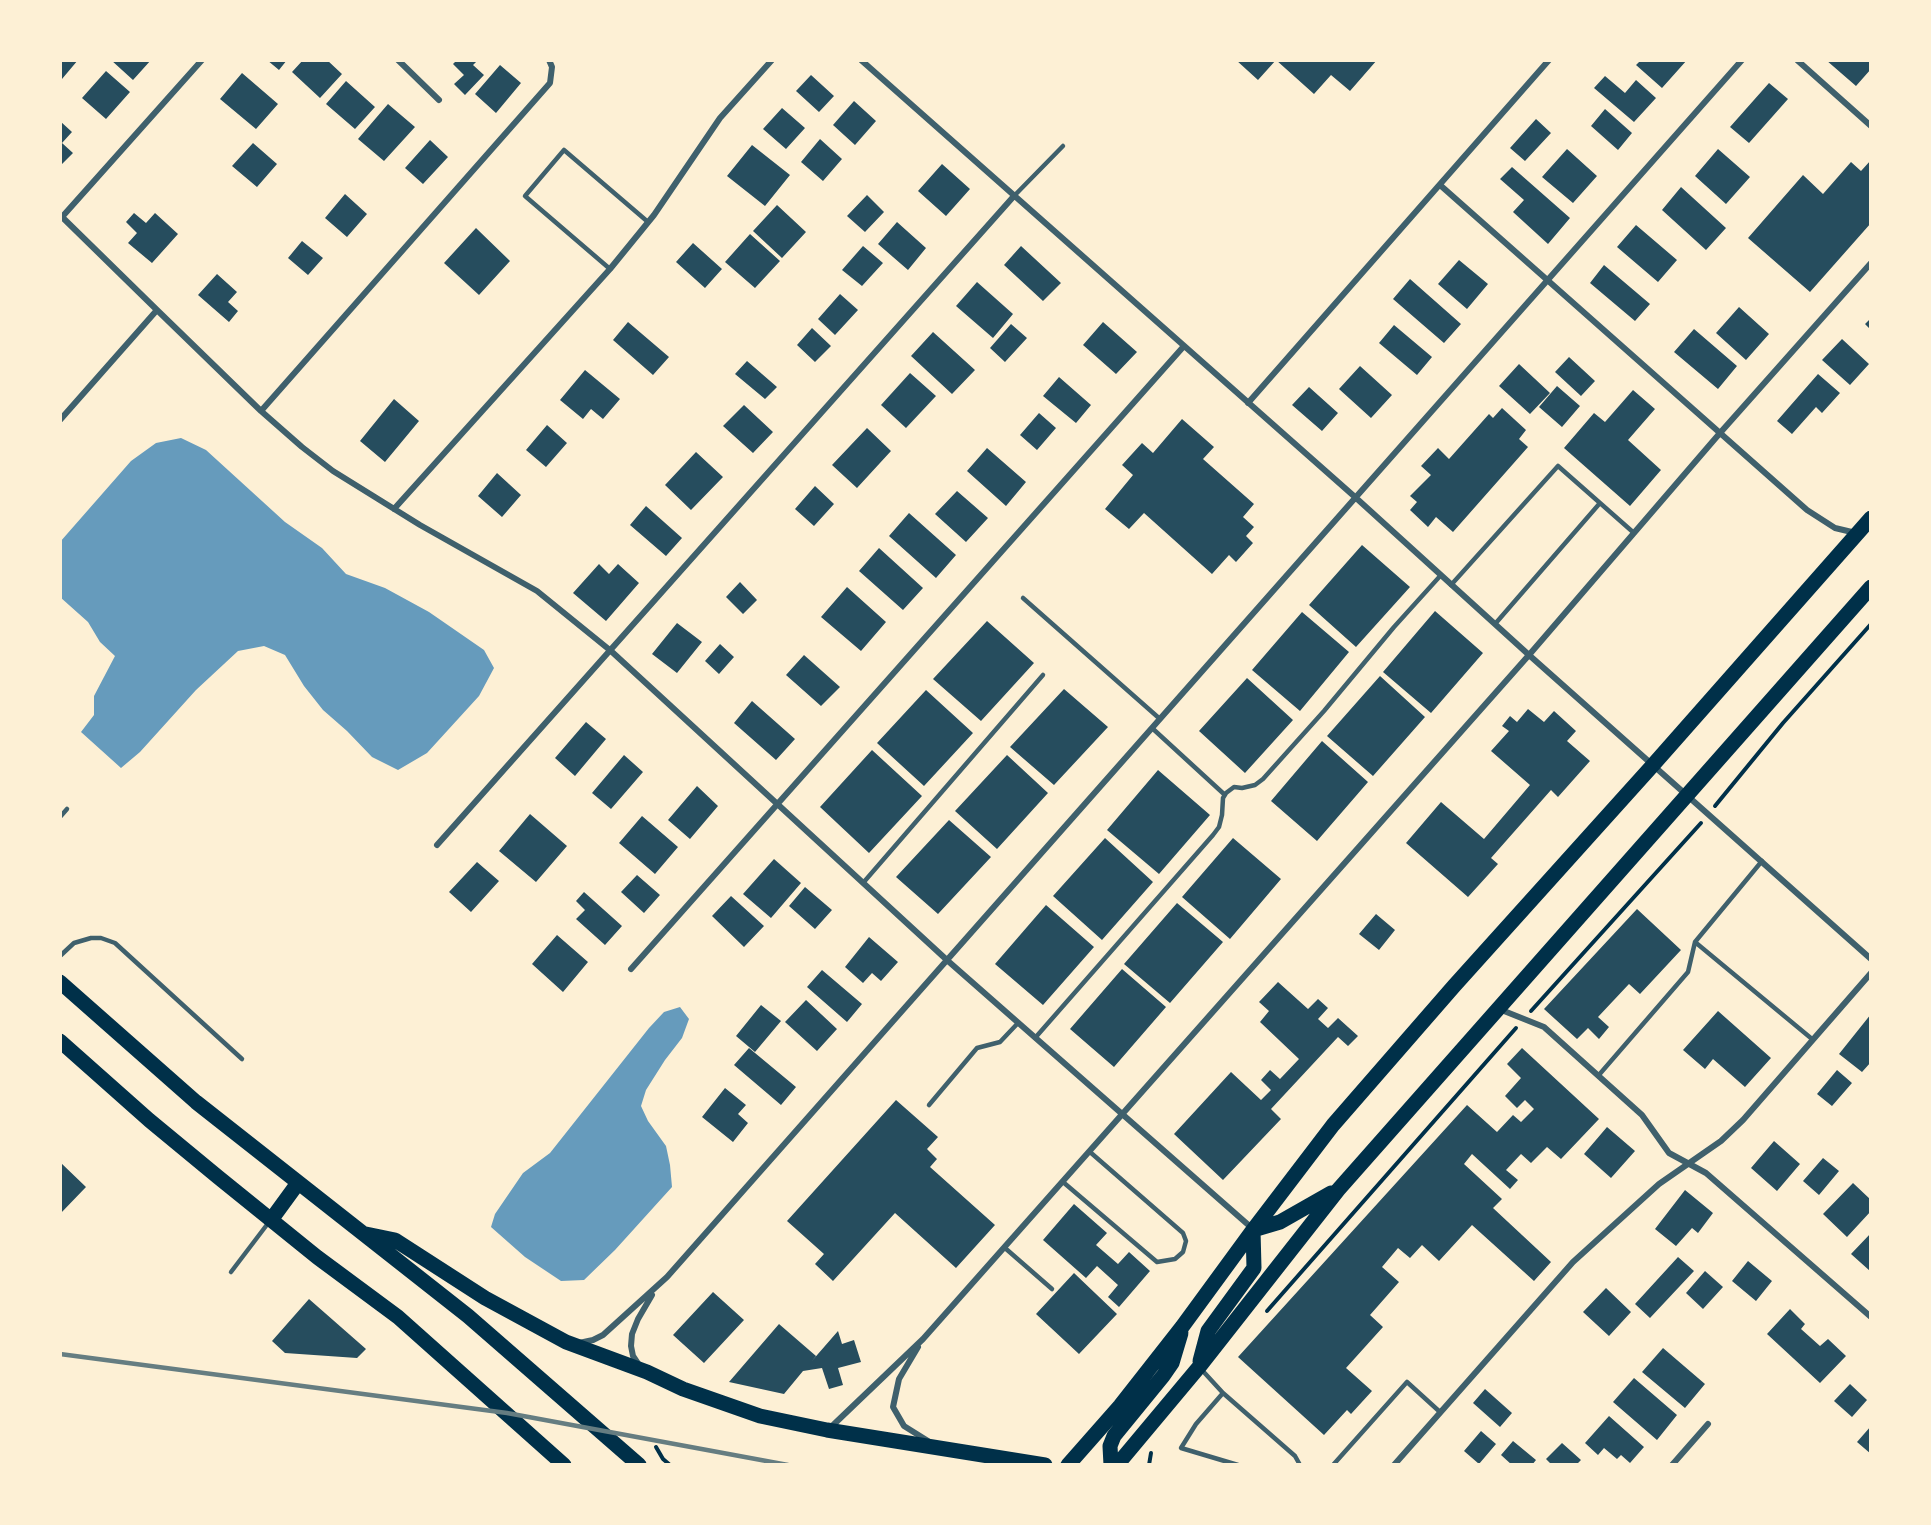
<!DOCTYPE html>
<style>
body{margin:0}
#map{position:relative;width:1931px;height:1525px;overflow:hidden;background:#fdf0d5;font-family:Rubik,sans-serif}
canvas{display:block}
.frame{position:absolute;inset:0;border:62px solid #fdf0d5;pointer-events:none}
</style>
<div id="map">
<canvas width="1931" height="1525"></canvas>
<div class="frame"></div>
</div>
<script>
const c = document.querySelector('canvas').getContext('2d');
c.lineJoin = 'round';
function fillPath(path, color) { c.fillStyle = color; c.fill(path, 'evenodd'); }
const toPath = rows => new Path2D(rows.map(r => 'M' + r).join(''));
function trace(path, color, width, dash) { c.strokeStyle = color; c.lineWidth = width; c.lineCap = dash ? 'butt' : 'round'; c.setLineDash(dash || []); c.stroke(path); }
const water = toPath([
 [181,438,206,450,285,522,322,548,346,574,385,588,429,612,484,650,494,668,479,696,427,753,398,770,372,757,347,731,323,710,304,686,285,655,264,646,238,651,196,690,140,752,121,768,81,732,94,715,94,696,115,656,100,642,88,622,60,597,60,542,131,461,156,443],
 [680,1007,689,1019,682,1038,665,1060,646,1090,641,1106,648,1121,666,1146,670,1165,672,1187,615,1250,584,1280,561,1281,525,1257,491,1227,495,1214,523,1173,550,1153,649,1028,664,1012]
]);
const building = toPath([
 [60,60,78,60,62,79,60,78],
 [111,60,151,60,133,80],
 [267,60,287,60,279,70],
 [303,60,327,60,342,74,320,98,292,72],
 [457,60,478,60,473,65,484,75,465,95,454,84,464,75,453,64],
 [1236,60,1276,60,1258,80],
 [1276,60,1377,60,1350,91,1331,75,1314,94],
 [1641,60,1687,60,1662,88,1636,65],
 [1826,60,1869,60,1871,62,1871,69,1856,86],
 [500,65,521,83,496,113,475,94],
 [106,71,130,92,106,119,82,98],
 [242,73,278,104,256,129,220,99],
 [811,75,834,96,819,112,796,91],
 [1605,76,1625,93,1636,80,1656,98,1634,122,1594,88],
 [346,81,375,107,355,129,326,104],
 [1769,83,1788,99,1749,143,1730,127],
 [854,101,876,121,855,145,833,125],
 [388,104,415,127,384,161,358,139],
 [782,108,805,128,786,149,763,129],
 [1605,109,1632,133,1618,150,1591,126],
 [1536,119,1551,133,1525,161,1510,148],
 [60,121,72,132,62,143,73,153,60,166],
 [820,139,842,159,823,181,801,162],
 [430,140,448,157,423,184,405,168],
 [253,143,277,164,257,187,232,166],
 [752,145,790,175,765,206,727,176],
 [1567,149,1597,176,1573,203,1542,177],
 [1718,149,1750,177,1726,204,1695,176],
 [1871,160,1871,223,1810,292,1748,238,1803,175,1823,194,1851,162,1861,171],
 [942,164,970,189,946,216,918,191],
 [1512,167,1570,218,1548,244,1513,212,1524,200,1500,179],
 [1681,187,1726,228,1706,250,1662,210],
 [345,194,367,214,347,237,325,218],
 [867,195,884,212,865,232,847,216],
 [777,205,806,232,782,258,753,231],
 [134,213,146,223,155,213,178,234,152,263,128,243,137,233,126,222],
 [897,222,926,248,908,270,878,244],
 [1636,225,1677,260,1658,282,1617,247],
 [476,228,510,261,479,295,444,263],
 [750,234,780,261,755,288,725,262],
 [302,241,323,258,308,275,288,258],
 [693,243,722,269,705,288,676,262],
 [863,246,883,263,862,286,842,270],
 [1021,246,1061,283,1043,301,1004,265],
 [1459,260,1488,284,1467,309,1438,284],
 [1604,265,1650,304,1635,321,1590,283],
 [217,274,237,292,228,302,238,311,229,322,198,295],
 [1410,279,1461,324,1444,343,1393,299],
 [977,282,1013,314,993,338,956,306],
 [840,294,858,310,835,335,818,319],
 [1739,307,1769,334,1746,360,1716,333],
 [1871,318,1871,330,1865,324],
 [628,322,669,357,653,375,613,340],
 [1103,322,1137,352,1116,374,1083,345],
 [1011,324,1027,338,1005,362,990,348],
 [1394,325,1432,357,1417,375,1379,343],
 [812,328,831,346,815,362,797,345],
 [1694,329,1737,366,1718,389,1674,352],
 [933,332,975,370,952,394,911,356],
 [1842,339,1869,364,1850,385,1822,360],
 [1569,357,1595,381,1581,396,1555,372],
 [747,361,777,387,765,399,735,374],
 [1519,364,1550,393,1530,414,1499,386],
 [1360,366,1392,395,1371,418,1339,389],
 [585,370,620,399,603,419,591,409,583,419,560,400],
 [910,373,936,396,906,428,881,405],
 [1818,374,1840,393,1822,413,1816,407,1792,434,1777,421],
 [1059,377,1091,405,1076,423,1043,396],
 [1557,386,1580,406,1562,427,1539,407],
 [1309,387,1338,413,1322,431,1292,405],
 [1633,390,1655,409,1628,440,1661,470,1630,506,1564,448,1594,413,1605,422],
 [394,399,419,421,385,462,360,441],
 [744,405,773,432,753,453,723,426],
 [1502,408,1526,430,1519,439,1528,447,1453,532,1436,517,1428,527,1410,510,1417,502,1410,496,1431,475,1421,466,1438,448,1449,459,1489,414,1493,418],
 [1039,413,1056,428,1037,450,1020,435],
 [1182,419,1214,447,1203,459,1254,504,1243,517,1254,527,1246,536,1253,543,1236,562,1229,555,1212,574,1144,513,1129,529,1105,509,1133,475,1122,465,1142,443,1153,453],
 [547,425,567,443,546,467,526,450],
 [867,428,891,451,857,488,832,465],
 [987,448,1026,482,1006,506,967,471],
 [696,452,723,477,691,510,665,485],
 [497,473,521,495,502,517,478,496],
 [815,486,834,504,814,526,795,509],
 [957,491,988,518,966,542,935,514],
 [646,506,682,538,666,556,630,525],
 [909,513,956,555,936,578,889,536],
 [1362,545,1410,587,1356,647,1309,605],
 [879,548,923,588,903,610,859,571],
 [599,564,609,574,618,564,639,583,606,621,573,593],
 [740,582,757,600,743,614,726,597],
 [847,587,886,622,861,651,821,617],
 [1435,611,1483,653,1431,713,1383,672],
 [1302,612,1349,652,1300,711,1252,670],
 [987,621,1034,663,981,721,933,679],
 [677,623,702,642,677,673,652,654],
 [720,644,734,657,719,674,705,661],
 [804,655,840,687,821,706,786,675],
 [1380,676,1425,717,1373,776,1327,736],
 [1247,678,1293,720,1245,773,1199,731],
 [1064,689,1108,727,1054,785,1010,747],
 [926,690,973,733,924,786,877,743],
 [752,701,795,739,776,760,734,723],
 [1528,709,1544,722,1554,711,1576,731,1567,741,1590,761,1558,797,1551,790,1491,858,1498,864,1468,897,1406,843,1441,802,1484,839,1530,785,1491,751,1509,731,1502,726,1510,716,1517,722],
 [586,722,606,739,575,776,555,758],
 [1322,741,1368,782,1317,841,1271,801],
 [872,750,922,796,869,853,820,807],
 [624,755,643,772,611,809,592,793],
 [1007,755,1048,793,997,849,955,811],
 [1158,770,1210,815,1159,874,1107,830],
 [697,786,718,806,690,839,668,820],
 [530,814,567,846,536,882,499,851],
 [642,816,678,847,655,874,619,843],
 [949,820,991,857,938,914,896,877],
 [1105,838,1153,882,1102,940,1053,896],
 [1233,838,1281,879,1230,939,1182,897],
 [774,859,801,883,771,918,743,894],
 [477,862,499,881,471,912,449,892],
 [637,875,660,895,644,913,621,892],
 [805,887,832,910,815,929,789,906],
 [584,892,622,926,605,945,576,919,585,910,576,901],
 [731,896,764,926,744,947,712,916],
 [1177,903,1223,942,1170,1003,1124,964],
 [1046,905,1094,947,1043,1005,995,964],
 [1637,909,1681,950,1640,994,1629,984,1598,1017,1609,1027,1599,1039,1588,1028,1577,1039,1544,1009],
 [1376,914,1395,930,1379,950,1359,934],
 [557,935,588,962,563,992,532,964],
 [869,937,898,962,881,981,872,973,863,983,845,967],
 [1122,969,1166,1007,1114,1067,1070,1029],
 [822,970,862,1004,847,1022,807,987],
 [1278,982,1308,1009,1318,999,1328,1008,1318,1019,1328,1028,1338,1018,1358,1036,1348,1046,1338,1037,1271,1109,1281,1119,1223,1180,1174,1134,1231,1072,1261,1100,1271,1090,1261,1080,1270,1070,1280,1079,1299,1059,1260,1022,1269,1011,1259,1002],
 [806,1000,837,1029,817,1051,785,1022],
 [761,1005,781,1021,755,1052,736,1036],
 [1718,1011,1771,1058,1745,1087,1713,1059,1705,1069,1683,1050],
 [1871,1014,1871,1062,1862,1072,1839,1054],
 [749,1048,796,1087,781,1105,734,1065],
 [1522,1048,1599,1119,1561,1159,1547,1147,1531,1163,1521,1154,1506,1170,1518,1180,1510,1189,1472,1154,1464,1164,1502,1199,1493,1208,1551,1262,1534,1281,1472,1225,1439,1261,1422,1245,1410,1258,1398,1248,1382,1267,1399,1282,1370,1315,1383,1327,1346,1368,1372,1391,1351,1414,1347,1410,1324,1435,1238,1357,1467,1105,1497,1132,1513,1115,1521,1122,1534,1109,1525,1100,1517,1108,1505,1096,1521,1078,1507,1064],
 [1837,1070,1852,1083,1832,1106,1817,1094],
 [725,1088,746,1105,738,1114,748,1123,733,1142,702,1117],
 [896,1100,938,1137,927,1149,937,1159,930,1167,995,1225,956,1268,895,1213,833,1281,815,1264,824,1254,787,1221],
 [1607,1127,1635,1151,1611,1178,1584,1154],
 [1774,1141,1800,1164,1777,1191,1751,1168],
 [1823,1158,1839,1171,1819,1195,1803,1181],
 [60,1162,86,1187,60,1214],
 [1853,1183,1871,1200,1871,1211,1847,1237,1823,1214],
 [1685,1190,1713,1213,1698,1233,1692,1228,1676,1246,1655,1229],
 [1074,1204,1107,1233,1096,1245,1118,1264,1129,1252,1150,1271,1119,1307,1108,1297,1118,1285,1097,1266,1086,1278,1043,1240],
 [1871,1233,1871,1269,1870,1271,1851,1254],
 [1678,1257,1694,1271,1650,1318,1635,1304],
 [1748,1261,1772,1281,1756,1301,1732,1281],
 [1705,1271,1723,1287,1703,1309,1686,1293],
 [1074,1273,1117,1314,1079,1354,1036,1314],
 [1606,1288,1631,1312,1609,1336,1583,1312],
 [713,1292,744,1320,704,1363,673,1335],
 [309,1299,366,1349,357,1358,285,1353,272,1341],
 [1790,1309,1805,1324,1801,1329,1820,1346,1828,1339,1846,1356,1820,1383,1767,1334],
 [779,1324,816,1356,811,1362,838,1331,842,1344,854,1340,861,1362,838,1368,843,1385,829,1389,822,1368,803,1371,784,1394,729,1382],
 [1663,1348,1705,1384,1685,1408,1642,1372],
 [1634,1378,1677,1415,1657,1440,1613,1402],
 [1850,1384,1867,1400,1852,1417,1834,1401],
 [1485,1389,1512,1413,1500,1427,1473,1403],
 [1609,1416,1644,1447,1630,1463,1621,1455,1617,1459,1604,1448,1598,1455,1585,1443],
 [1871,1426,1871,1454,1857,1442],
 [1481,1431,1496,1444,1479,1464,1464,1451],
 [1513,1441,1536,1460,1532,1465,1512,1465,1501,1455],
 [1562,1443,1581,1460,1576,1465,1552,1465,1546,1459]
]);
const path = toPath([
 [1715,806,1783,723,1871,624],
 [1531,1011,1701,823],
 [1267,1311,1516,1028],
 [656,1447,663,1459,670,1465],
 [1149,1465,1151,1453]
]);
const service = toPath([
 [1014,196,1063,146],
 [610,269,525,196,564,150,648,222],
 [1600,503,1634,533],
 [1451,585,1558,466,1600,503,1495,624],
 [1023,598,1160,719],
 [1152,728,1225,795],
 [60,817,67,809],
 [863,883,1043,675],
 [1695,942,1812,1039],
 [60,956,74,943,91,938,101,938,115,943,242,1059],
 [1035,1038,1213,835,1219,827,1222,815,1223,798,1226,793,1234,787,1242,788,1255,785,1263,779,1324,711,1394,627,1441,575],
 [1598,1076,1688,972,1695,942,1762,861],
 [929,1105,977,1048,1000,1042,1018,1023],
 [1063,1182,1157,1262,1175,1259,1183,1252,1186,1241,1183,1233,1090,1152],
 [1005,1248,1052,1289],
 [231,1272,269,1222],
 [1201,1369,1223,1393],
 [1238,1465,1181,1448,1196,1424,1223,1393,1295,1456,1300,1465],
 [1333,1465,1407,1382,1440,1412]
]);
const minor = toPath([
 [398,60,439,100],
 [861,60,1355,497,1529,655,1871,959],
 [1797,60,1871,126],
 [1440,185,1807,510,1835,528,1856,533],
 [60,215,157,310,261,411,302,447,333,471,420,525,537,591,611,651,948,961,1253,1229],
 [62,217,202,60],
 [1248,403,1549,60],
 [261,411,550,83,552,67,549,60],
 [60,420,157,310],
 [394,509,610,269,654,215,720,118,772,60],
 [437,845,1014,196],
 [631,969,1184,346],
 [1499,1009,1544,1027,1642,1115,1669,1153,1706,1173,1871,1317],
 [579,1343,593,1340,603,1335,667,1277,1742,60],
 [918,1347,899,1379,893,1407,904,1426,928,1441],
 [639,1365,633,1356,631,1346,632,1334,638,1319,652,1295],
 [830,1428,923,1339,1529,655,1720,433,1871,263],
 [1394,1465,1573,1262,1659,1184,1721,1141,1743,1120,1871,973],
 [1672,1465,1708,1424]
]);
const primary = toPath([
 [60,982,196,1102,468,1316,639,1465],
 [60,1041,149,1120,218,1177,317,1257,398,1317,564,1465],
 [271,1220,298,1183],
 [1253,1230,1280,1222,1331,1193],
 [366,1234,395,1240,485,1298,566,1342,647,1372,683,1389,760,1416,827,1430,1045,1465],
 [1200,1361,1208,1331,1254,1268,1253,1230],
 [1068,1465,1120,1406,1182,1327,1253,1230,1333,1125,1454,986,1653,765,1871,518],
 [1111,1465,1110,1446,1114,1436,1163,1376,1172,1363,1181,1333],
 [1117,1465,1199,1367,1338,1190,1871,587]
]);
const rail = toPath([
 [60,1354,507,1413,788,1465]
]);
fillPath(water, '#669bbc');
fillPath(building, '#264d5e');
trace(path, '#003049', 4);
trace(service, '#3f606c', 4.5);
trace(minor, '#3f606c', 6);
trace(primary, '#003049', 15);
trace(rail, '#657d81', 4.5);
</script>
